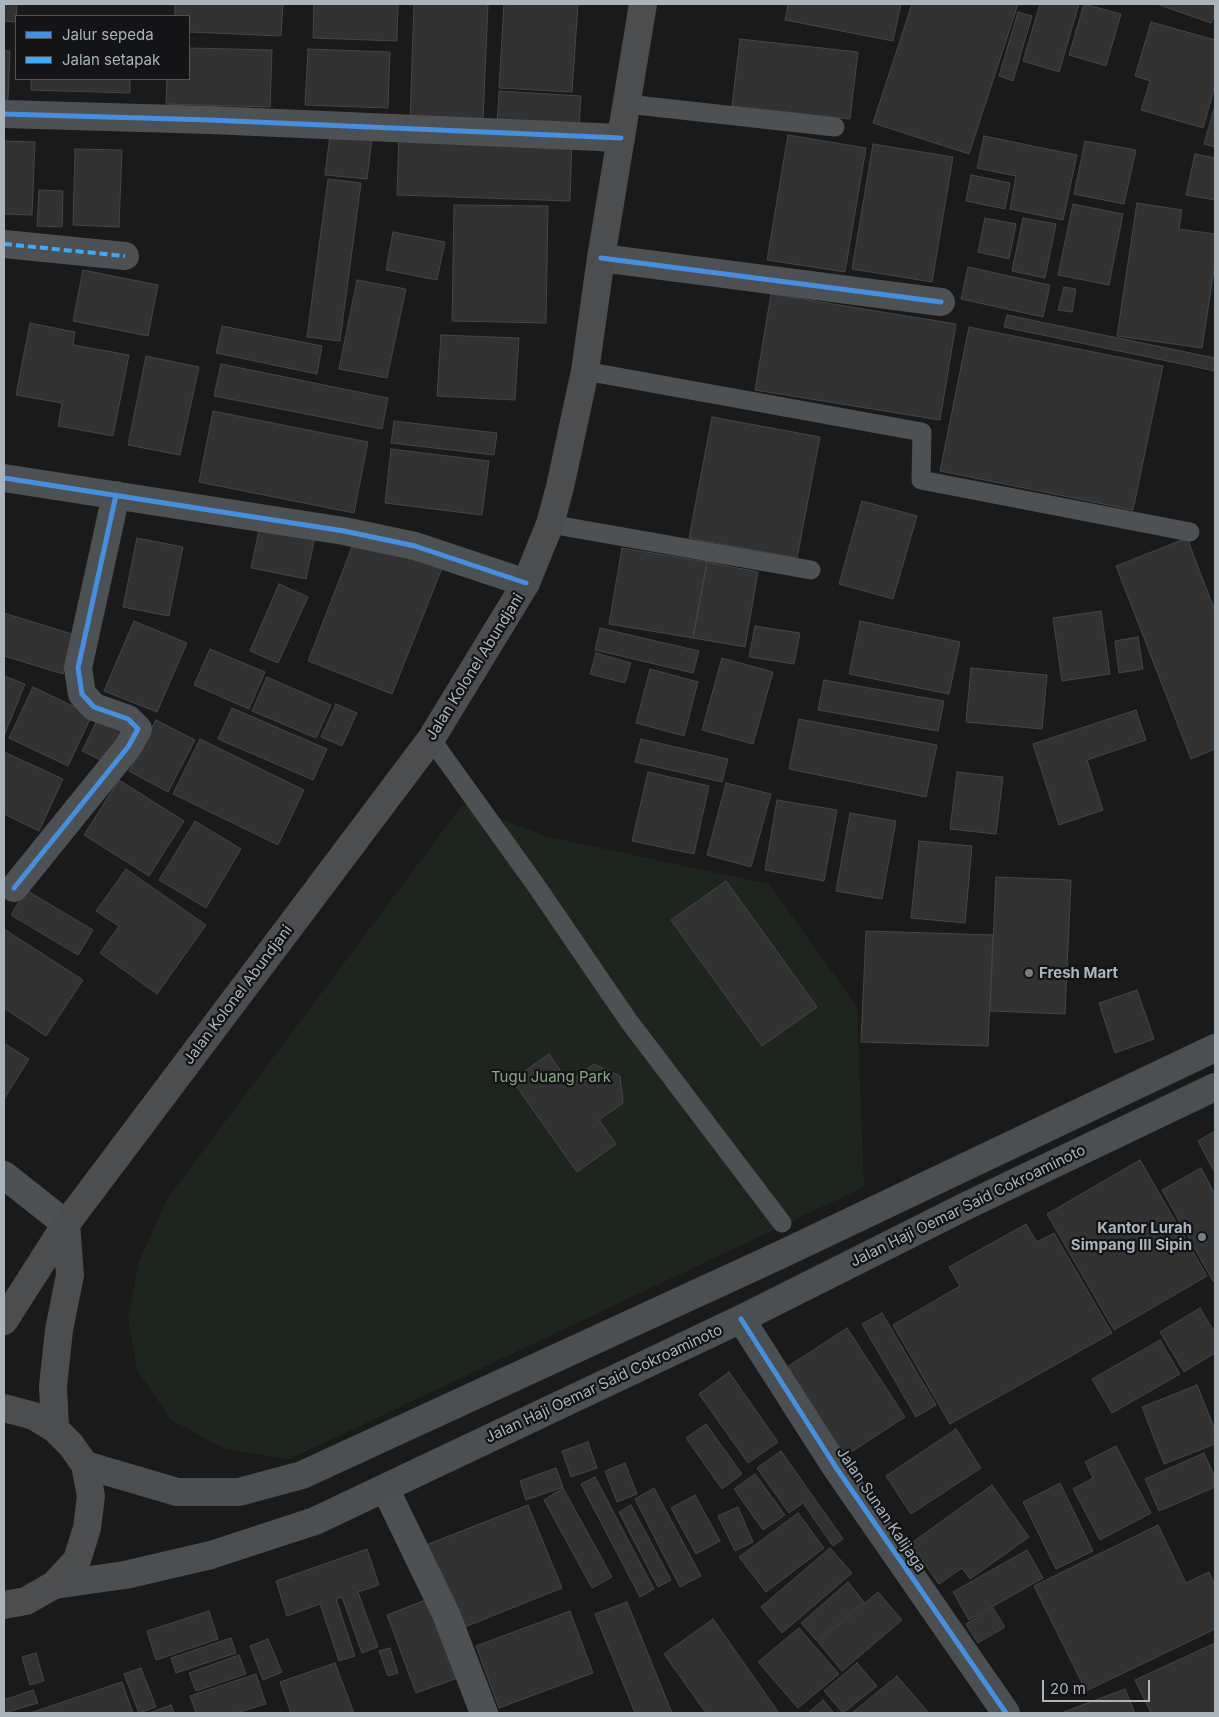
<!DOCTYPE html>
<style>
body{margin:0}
#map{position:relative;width:1219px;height:1717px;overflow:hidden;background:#1a1a1b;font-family:Inter,sans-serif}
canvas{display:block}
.frame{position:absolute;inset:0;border:5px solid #aab4bc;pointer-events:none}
.legend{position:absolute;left:15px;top:15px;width:175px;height:65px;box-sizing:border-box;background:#141417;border:1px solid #505459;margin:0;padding:6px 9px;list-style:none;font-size:15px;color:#aab4bc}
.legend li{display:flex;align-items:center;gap:10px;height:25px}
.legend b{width:25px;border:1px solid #505459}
.scale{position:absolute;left:1042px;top:1680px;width:108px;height:22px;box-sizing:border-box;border:2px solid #aab4bc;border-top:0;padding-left:6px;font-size:15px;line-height:18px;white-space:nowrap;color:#aab4bc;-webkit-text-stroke:4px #141417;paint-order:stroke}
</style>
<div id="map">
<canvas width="1219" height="1717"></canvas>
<div class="frame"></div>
<ul class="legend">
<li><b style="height:6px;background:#468fdf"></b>Jalur sepeda</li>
<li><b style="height:6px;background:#3fa9f5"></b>Jalan setapak</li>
</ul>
<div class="scale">20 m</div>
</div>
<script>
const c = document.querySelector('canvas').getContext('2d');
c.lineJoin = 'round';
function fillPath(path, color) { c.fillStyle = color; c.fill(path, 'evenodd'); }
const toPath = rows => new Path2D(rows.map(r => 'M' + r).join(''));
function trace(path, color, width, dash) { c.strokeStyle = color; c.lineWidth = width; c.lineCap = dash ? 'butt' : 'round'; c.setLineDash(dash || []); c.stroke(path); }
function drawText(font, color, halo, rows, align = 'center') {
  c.font = font + ' Inter,sans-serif'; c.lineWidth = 4.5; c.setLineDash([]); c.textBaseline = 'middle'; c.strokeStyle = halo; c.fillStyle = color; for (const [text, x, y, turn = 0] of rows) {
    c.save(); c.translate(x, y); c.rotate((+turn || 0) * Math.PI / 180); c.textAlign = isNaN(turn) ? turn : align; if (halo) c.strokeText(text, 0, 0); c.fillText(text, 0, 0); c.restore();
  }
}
const green = toPath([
 [463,804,545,836,769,884,857,1007,864,1187,290,1459,225,1449,171,1420,137,1370,128,1318,139,1262,167,1199]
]);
const building = toPath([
 [4,4,17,4,16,22,4,21,4,4],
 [175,4,283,4,281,36,189,32,189,16,175,16,175,4],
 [314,4,398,4,397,41,313,38,314,4],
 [414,4,488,4,483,122,410,119,414,4],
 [504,4,578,4,572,92,499,88,504,4],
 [788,4,901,4,893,41,785,20,788,4],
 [912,4,1018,4,969,154,873,123,912,4],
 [1040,4,1079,4,1059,72,1023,61,1040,4],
 [1084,4,1121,14,1106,66,1069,55,1084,4],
 [1157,4,1215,4,1215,13,1211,23,1157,4],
 [1018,12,1032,16,1013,81,999,76,1018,12],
 [1151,22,1215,40,1215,86,1203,128,1141,110,1150,81,1135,76,1151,22],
 [740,39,858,52,850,119,732,106,740,39],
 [189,48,272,50,270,107,166,104,167,79,189,79,189,48],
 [308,49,390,52,388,108,305,105,308,49],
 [4,51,10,51,8,99,4,99,4,51],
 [31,79,130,79,130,93,31,90,31,79],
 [499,91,581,96,579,128,497,124,499,91],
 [1214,109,1215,109,1215,147,1204,144,1214,109],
 [399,133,572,139,570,201,397,195,399,133],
 [330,135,372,139,367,179,325,175,330,135],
 [788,135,866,148,845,272,767,260,788,135],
 [984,136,1077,155,1063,220,1010,209,1016,176,977,168,984,136],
 [4,141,35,142,32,215,4,214,4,141],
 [1085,141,1136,150,1124,204,1074,194,1085,141],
 [873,144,953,157,932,282,852,269,873,144],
 [75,149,122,150,119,227,73,225,75,149],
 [1195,154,1215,158,1215,200,1186,195,1195,154],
 [971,175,1010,183,1005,209,966,201,971,175],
 [328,179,361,183,340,341,307,337,328,179],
 [39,190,63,191,62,227,37,226,39,190],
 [1137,203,1182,210,1179,229,1215,234,1215,263,1202,348,1117,336,1137,203],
 [1073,204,1123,214,1109,285,1058,275,1073,204],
 [454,205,548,206,546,323,452,321,454,205],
 [985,218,1016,224,1009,259,978,252,985,218],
 [1023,218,1056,224,1045,278,1012,271,1023,218],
 [393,232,445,242,437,280,386,270,393,232],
 [968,267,1050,285,1043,317,961,299,968,267],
 [83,270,158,285,148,336,73,321,83,270],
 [357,280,406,289,387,378,339,369,357,280],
 [1064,287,1076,289,1072,312,1058,310,1064,287],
 [771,294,956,324,940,420,755,390,771,294],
 [1007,315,1215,358,1215,371,1004,327,1007,315],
 [30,323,75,332,73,345,129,355,113,436,58,426,62,403,16,395,30,323],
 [222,326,322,346,317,374,216,353,222,326],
 [969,327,1163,366,1133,510,940,471,969,327],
 [441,335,519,338,515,400,437,396,441,335],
 [146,356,199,367,180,455,128,445,146,356],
 [221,364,388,398,382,429,214,396,221,364],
 [213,411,368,442,354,513,199,482,213,411],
 [712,417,820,437,797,558,689,538,712,417],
 [394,421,497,433,494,455,391,443,394,421],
 [391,449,489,461,482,515,385,503,391,449],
 [862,501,917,516,893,599,839,584,862,501],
 [260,526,315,537,306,579,251,568,260,526],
 [357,534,443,566,392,694,308,661,357,534],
 [137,538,183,547,169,616,123,607,137,538],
 [1187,538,1215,611,1215,749,1191,759,1116,566,1187,538],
 [622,548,707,562,693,638,609,624,622,548],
 [707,562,758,572,745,647,693,638,707,562],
 [279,584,308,597,278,663,250,651,279,584],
 [1101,611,1110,674,1062,681,1053,618,1101,611],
 [4,613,75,635,63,674,4,656,4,613],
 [134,621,187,643,157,712,104,691,134,621],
 [860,621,960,642,949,694,849,674,860,621],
 [755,626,800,633,794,664,749,657,755,626],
 [600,628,699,651,693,673,595,650,600,628],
 [1138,637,1143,669,1119,673,1115,641,1138,637],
 [210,649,265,672,249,709,194,685,210,649],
 [596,653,631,663,625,683,590,674,596,653],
 [722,658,773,672,753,744,702,730,722,658],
 [971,668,1047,675,1042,729,966,722,971,668],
 [650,669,698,682,684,736,636,723,650,669],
 [4,676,25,684,4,736,4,676],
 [267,677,331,705,316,738,252,711,267,677],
 [824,680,944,701,938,731,818,710,824,680],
 [33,687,92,715,68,766,9,738,33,687],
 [336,704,357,713,342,746,321,737,336,704],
 [232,708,327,749,313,780,218,739,232,708],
 [1136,710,1146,740,1087,760,1103,810,1059,825,1033,744,1136,710],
 [99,716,126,728,109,764,82,751,99,716],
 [799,719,937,745,926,797,789,769,799,719],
 [156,720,195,740,168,792,129,771,156,720],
 [200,739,304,790,278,845,173,794,200,739],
 [641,739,728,759,722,782,635,762,641,739],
 [4,752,63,779,39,831,4,814,4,752],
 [648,772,709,786,694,854,632,841,648,772],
 [957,772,1003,777,996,834,950,829,957,772],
 [119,780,184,821,149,876,84,835,119,780],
 [726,783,771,794,751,867,707,855,726,783],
 [777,800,837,810,824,881,765,870,777,800],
 [850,813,896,821,882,899,836,891,850,813],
 [195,821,241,849,206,908,159,880,195,821],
 [919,841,972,846,965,923,911,918,919,841],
 [126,869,206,925,157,994,100,953,119,926,96,911,126,869],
 [996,877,1071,880,1065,1014,990,1011,996,877],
 [726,881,817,1007,762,1046,671,920,726,881],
 [26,890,93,930,78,955,11,915,26,890],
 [4,929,83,980,46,1036,4,1008,4,929],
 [866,931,993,935,988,1046,861,1042,866,931],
 [1137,990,1154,1039,1115,1053,1099,1003,1137,990],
 [4,1043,29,1059,4,1099,4,1043],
 [549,1054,568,1082,594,1064,620,1076,623,1103,599,1120,616,1144,577,1172,512,1080,549,1054],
 [1215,1131,1215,1173,1198,1141,1215,1131],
 [1140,1160,1207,1276,1114,1330,1047,1214,1140,1160],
 [1201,1168,1215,1194,1215,1280,1213,1281,1162,1190,1201,1168],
 [1026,1224,1037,1242,1054,1233,1112,1333,950,1424,893,1325,960,1286,949,1267,1026,1224],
 [1200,1308,1215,1333,1215,1353,1184,1372,1160,1332,1200,1308],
 [882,1313,936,1405,916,1417,862,1324,882,1313],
 [847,1328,905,1417,842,1458,784,1369,847,1328],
 [1160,1340,1180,1374,1112,1413,1092,1379,1160,1340],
 [729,1372,778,1442,748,1463,699,1394,729,1372],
 [1197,1385,1215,1430,1215,1444,1164,1464,1142,1407,1197,1385],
 [706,1424,742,1474,722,1489,686,1438,706,1424],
 [956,1429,981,1468,911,1514,886,1476,956,1429],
 [588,1442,597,1468,571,1477,562,1451,588,1442],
 [1116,1446,1151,1513,1100,1540,1073,1489,1093,1478,1085,1462,1116,1446],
 [781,1451,843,1539,833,1546,803,1503,789,1513,757,1468,781,1451],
 [1204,1453,1215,1478,1215,1487,1159,1511,1145,1479,1204,1453],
 [625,1463,637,1494,617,1502,605,1471,625,1463],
 [556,1468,563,1487,526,1500,520,1481,556,1468],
 [755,1474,785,1515,763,1530,734,1489,755,1474],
 [595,1477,654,1589,640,1597,581,1484,595,1477],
 [1060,1483,1093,1551,1056,1569,1023,1502,1060,1483],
 [992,1485,1029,1537,970,1579,962,1568,939,1584,910,1544,992,1485],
 [563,1488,612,1577,592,1588,544,1500,563,1488],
 [654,1488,701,1576,680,1587,635,1499,654,1488],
 [695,1495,720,1541,696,1554,671,1508,695,1495],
 [528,1505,562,1588,460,1629,426,1545,528,1505],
 [631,1505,671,1580,658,1587,619,1512,631,1505],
 [738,1507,753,1542,735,1551,718,1516,738,1507],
 [798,1513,824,1548,766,1592,739,1557,798,1513],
 [1158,1525,1186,1583,1209,1572,1215,1586,1215,1629,1086,1691,1034,1586,1158,1525],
 [830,1548,852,1573,782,1633,761,1607,830,1548],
 [367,1549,379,1585,358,1592,378,1647,362,1653,342,1597,336,1599,355,1656,339,1661,320,1604,287,1616,276,1581,367,1549],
 [1027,1550,1043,1578,969,1620,953,1592,1027,1550],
 [848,1582,864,1602,817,1641,801,1623,848,1582],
 [878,1592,902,1620,842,1671,818,1642,878,1592],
 [428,1599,458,1678,416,1693,387,1615,428,1599],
 [627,1602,672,1713,635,1713,595,1614,627,1602],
 [993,1608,1005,1627,978,1643,966,1624,993,1608],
 [209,1611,218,1639,156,1660,147,1631,209,1611],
 [570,1611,593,1673,499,1708,476,1646,570,1611],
 [713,1619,779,1713,706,1713,664,1654,713,1619],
 [799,1628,839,1674,798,1708,758,1662,799,1628],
 [231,1638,236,1653,176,1673,171,1658,231,1638],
 [268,1639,282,1672,263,1680,250,1646,268,1639],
 [1215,1643,1215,1713,1151,1713,1135,1680,1215,1643],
 [390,1648,398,1673,388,1676,379,1651,390,1648],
 [36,1653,44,1681,30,1685,22,1657,36,1653],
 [239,1655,246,1674,196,1691,189,1673,239,1655],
 [335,1663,354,1713,291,1713,280,1682,335,1663],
 [857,1663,877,1686,843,1713,824,1691,857,1663],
 [141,1668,156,1707,139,1713,124,1674,141,1668],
 [256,1674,266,1704,236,1713,196,1713,190,1696,256,1674],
 [897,1676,929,1713,852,1713,897,1676],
 [122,1682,133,1713,30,1713,122,1682],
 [1125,1689,1135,1713,1061,1713,1125,1689],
 [33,1690,38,1703,4,1713,4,1700,33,1690],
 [823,1700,834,1713,808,1713,823,1700],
 [171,1705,174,1713,149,1713,171,1705]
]);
const lane = toPath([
 [627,104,835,127],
 [585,371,922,432,921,480,1190,532],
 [550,524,811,570],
 [431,739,535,884,628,1020,782,1223]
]);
const street = toPath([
 [4,114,210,120,621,138],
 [4,244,125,256],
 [601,258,941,302],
 [4,478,344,531,415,546,526,583],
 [14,888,128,747,138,729,128,719,94,707,82,694,78,668,116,495],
 [4,1175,66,1224],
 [385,1488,446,1614,484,1713]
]);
const secondary = toPath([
 [741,1319,835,1466,1006,1713],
 [85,1465,177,1492,239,1492,302,1475,780,1255,1215,1048],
 [54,1585,125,1575,211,1555,315,1521,741,1319,966,1206,1215,1087]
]);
const primary = toPath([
 [4,1321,66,1224,431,739,526,583,550,524,560,487,585,371,601,258,643,4],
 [4,1408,34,1416,55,1429,71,1445,85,1465,91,1496,87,1528,77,1560,54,1585,26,1601,4,1605],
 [55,1429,53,1386,59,1330,70,1275,66,1224]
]);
const quiet = toPath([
 [4,244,125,256]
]);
const cycleway = toPath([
 [4,114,210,120,621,138],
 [601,258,941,302],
 [4,478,344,531,415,546,526,583],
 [14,888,128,747,138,729,128,719,94,707,82,694,78,668,116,495],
 [741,1319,835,1466,1006,1713]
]);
const markers = [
 [1029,973,5,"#787e84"],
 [1202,1237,5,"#787e84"]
];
const streetNames = [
 ["Jalan Kolonel Abundjani",475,667,-58],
 ["Jalan Kolonel Abundjani",238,995,-53],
 ["Jalan Haji Oemar Said Cokroaminoto",968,1206,-26],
 ["Jalan Haji Oemar Said Cokroaminoto",604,1384,-25],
 ["Jalan Sunan Kalijaga",881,1510,56]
];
const poiNames = [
 ["Fresh Mart",1039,973],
 ["Kantor Lurah",1192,1228,"right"],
 ["Simpang III Sipin",1192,1245,"right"]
];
const parkNames = [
 ["Tugu Juang Park",551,1077]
];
fillPath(green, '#1e251e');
fillPath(building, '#323233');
trace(building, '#434547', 1);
trace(lane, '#4e5154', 19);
trace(street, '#4e5154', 28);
trace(secondary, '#4c4f51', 28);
trace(primary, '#4c4d4f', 28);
trace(quiet, '#3fa9f5', 4, [8, 4]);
trace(cycleway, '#468fdf', 5);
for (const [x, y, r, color] of markers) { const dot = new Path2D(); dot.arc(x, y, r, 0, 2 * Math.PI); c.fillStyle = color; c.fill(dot); trace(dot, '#141417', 2); }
drawText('15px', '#aab4bc', '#141417', streetNames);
drawText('bold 15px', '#aab4bc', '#141417', poiNames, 'left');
drawText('15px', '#86a980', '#141417', parkNames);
</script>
